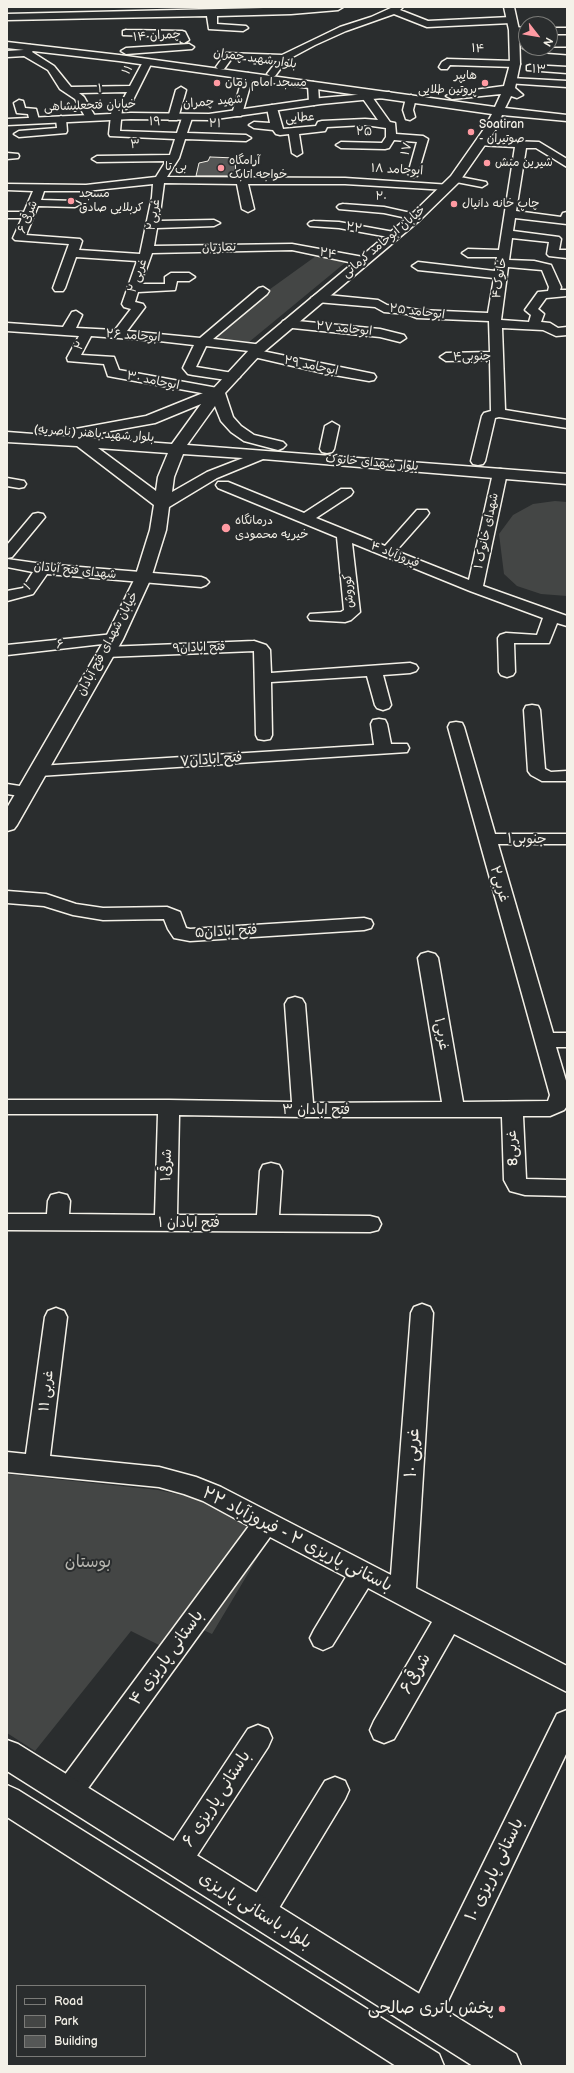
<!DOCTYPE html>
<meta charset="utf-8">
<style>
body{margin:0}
#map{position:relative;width:574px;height:2073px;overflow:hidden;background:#2a2d2e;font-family:"Balsamiq Sans",sans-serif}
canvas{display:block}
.frame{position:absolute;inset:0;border:8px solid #f4f1e8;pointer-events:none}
.legend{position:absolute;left:16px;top:1985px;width:130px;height:72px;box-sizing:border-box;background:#2a2d2e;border:1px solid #7b7b78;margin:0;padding:5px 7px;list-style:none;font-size:12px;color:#f4f1e8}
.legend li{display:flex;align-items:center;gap:8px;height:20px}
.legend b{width:20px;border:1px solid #7b7b78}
.north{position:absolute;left:518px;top:16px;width:40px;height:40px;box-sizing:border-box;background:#2a2d2e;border:1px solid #7b7b78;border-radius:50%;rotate:121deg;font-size:11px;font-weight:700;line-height:16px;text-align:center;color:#f4f1e8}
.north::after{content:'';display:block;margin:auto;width:14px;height:18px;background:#ff9aa2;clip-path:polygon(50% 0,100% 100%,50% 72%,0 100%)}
</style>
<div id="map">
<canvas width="574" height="2073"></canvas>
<div class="frame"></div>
<ul class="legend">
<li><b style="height:5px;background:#2a2d2e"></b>Road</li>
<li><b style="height:11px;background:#444645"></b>Park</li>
<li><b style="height:11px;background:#555756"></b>Building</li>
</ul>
<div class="north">N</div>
</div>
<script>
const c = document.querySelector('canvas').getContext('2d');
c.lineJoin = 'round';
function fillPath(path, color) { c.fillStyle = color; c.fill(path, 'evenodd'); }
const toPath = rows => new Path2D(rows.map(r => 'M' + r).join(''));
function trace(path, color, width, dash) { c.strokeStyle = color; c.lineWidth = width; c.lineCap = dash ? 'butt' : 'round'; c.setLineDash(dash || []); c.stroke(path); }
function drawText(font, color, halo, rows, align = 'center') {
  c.font = font + ' "Balsamiq Sans","Playpen Sans Arabic",sans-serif'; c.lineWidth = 4; c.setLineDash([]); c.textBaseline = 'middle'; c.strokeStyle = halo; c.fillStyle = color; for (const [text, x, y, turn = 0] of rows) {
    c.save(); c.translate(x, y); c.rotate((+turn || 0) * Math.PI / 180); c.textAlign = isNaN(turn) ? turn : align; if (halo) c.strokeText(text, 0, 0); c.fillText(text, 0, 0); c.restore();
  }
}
const green = toPath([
 [316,256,346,262,249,342,213,337,266,292],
 [555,501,567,502,567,596,541,594,517,586,504,574,499,534,513,515,533,504],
 [7,1474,158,1490,186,1496,232,1514,271,1535,212,1634,188,1623,169,1650,131,1631,35,1751,7,1733]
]);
const building = toPath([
 [210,157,235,158,236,176,196,176,199,163,208,161,210,157]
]);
const minor = toPath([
 [306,7,343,7,338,10,291,14,217,16,217,24,246,26,248,28,243,31,209,29,207,16,7,20,7,14,306,7],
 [393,7,403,7,400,10,428,21,511,17,516,20,511,23,427,27,394,14,346,31,315,45,287,60,275,76,272,77,267,74,277,61,232,58,224,69,218,69,216,67,226,53,282,55,340,27,371,17,393,7],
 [514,27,526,28,526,34,511,32,511,28,514,27],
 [550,28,567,28,567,34,550,34,550,28],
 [126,30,182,31,185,32,189,40,184,43,181,42,178,37,123,35,123,31,126,30],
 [189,44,194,47,192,49,126,54,121,51,126,48,189,44],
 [30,45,35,48,32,52,54,66,71,87,130,86,144,60,150,60,152,62,129,108,122,109,120,131,177,133,182,118,187,115,192,118,187,133,246,135,251,138,246,141,185,139,179,158,167,177,345,178,451,185,453,187,451,189,447,190,345,184,248,184,254,209,248,212,242,209,237,184,164,183,159,221,214,220,220,223,214,226,157,228,154,246,292,244,363,257,369,261,363,265,292,250,152,253,141,284,165,284,165,277,171,273,189,273,195,277,189,281,177,281,175,290,138,292,135,302,143,304,145,307,127,331,200,338,259,288,263,287,269,291,267,294,213,339,263,345,265,348,262,351,374,374,376,377,374,380,369,381,323,373,254,357,249,356,248,353,249,351,206,346,196,367,233,373,240,377,233,381,193,375,188,374,183,368,194,345,159,341,91,336,81,355,114,357,119,370,223,389,225,392,223,395,218,396,113,377,108,376,104,364,68,361,67,358,79,336,7,331,7,323,63,327,72,312,76,311,82,315,76,328,115,330,131,309,124,307,122,304,137,261,76,257,65,288,63,291,55,291,53,288,69,244,15,240,13,238,22,218,7,218,7,212,24,212,33,191,7,190,7,184,86,185,156,177,166,161,97,162,92,159,97,156,170,155,175,139,110,136,109,134,112,106,113,104,121,103,127,92,79,93,84,97,96,118,95,120,87,120,75,99,60,89,48,70,24,56,7,57,7,51,23,50,30,45],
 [153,184,152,197,140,254,79,250,82,241,80,239,26,235,38,206,75,207,81,204,75,201,41,200,44,191,86,191,153,184],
 [526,46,526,48,567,48,567,54,528,51,523,48,526,46],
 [447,59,515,61,520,64,515,67,450,65,447,69,441,69,439,67,442,62,447,59],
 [530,65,567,67,567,73,527,70,527,66,530,65],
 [248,73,253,76,242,114,241,116,233,116,232,114,243,76,248,73],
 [511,78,567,81,567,87,507,83,506,81,511,78],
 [313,82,318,85,319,102,314,105,309,102,308,85,313,82],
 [181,87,186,90,178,118,177,120,169,120,168,118,176,90,181,87],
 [366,93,370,94,390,122,395,123,396,134,423,136,428,139,417,176,413,177,408,174,417,142,394,140,389,148,385,149,341,148,336,145,341,142,382,143,386,137,386,128,365,125,327,127,325,131,299,134,302,153,297,156,292,153,289,134,280,135,276,134,273,130,254,128,249,125,254,122,270,123,267,108,272,105,277,108,283,129,316,126,318,122,322,121,365,119,378,120,361,96,366,93],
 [411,95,416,98,413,110,415,117,410,120,406,119,403,110,406,98,411,95],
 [19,100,23,101,25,108,36,109,39,120,38,122,30,122,28,114,17,113,14,103,19,100],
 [61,116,66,119,67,131,66,133,19,137,14,134,19,131,57,128,56,119,61,116],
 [481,140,539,142,567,159,567,167,536,148,526,148,516,211,561,217,563,213,567,212,567,224,515,218,513,231,559,237,561,239,559,250,567,250,567,258,549,256,547,254,549,242,512,238,509,260,534,261,551,265,561,287,560,290,567,290,567,296,546,298,538,309,544,314,541,322,550,323,558,328,567,327,567,335,556,336,543,330,502,328,505,410,567,420,567,428,499,417,495,418,485,461,483,464,478,465,473,464,471,461,482,416,484,413,491,411,490,360,446,361,440,357,446,353,490,352,489,321,417,318,407,314,384,312,375,307,317,302,311,298,317,294,378,300,387,305,419,310,488,313,494,278,418,270,412,266,418,262,495,271,497,257,468,257,462,253,468,249,499,250,515,147,477,145,476,143,481,140],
 [508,267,542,270,549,287,548,291,538,292,525,310,531,315,529,322,501,320,508,267],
 [7,153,18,154,19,156,18,158,7,159,7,153],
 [455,176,486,182,487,184,482,187,451,181,450,179,451,177,455,176],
 [343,204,384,207,420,215,422,217,416,220,384,213,339,209,337,207,339,205,343,204],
 [314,221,339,222,394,232,400,235,394,238,339,228,310,226,308,224,310,222,314,221],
 [287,320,380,329,404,335,406,338,400,342,380,337,283,327,281,324,283,321,287,320],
 [332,422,339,426,334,449,332,452,327,453,322,452,320,449,325,426,332,422],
 [500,469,505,470,507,473,483,586,567,616,567,626,557,623,549,643,514,643,515,672,513,675,507,677,501,675,499,672,498,638,500,635,506,633,537,635,543,618,470,591,352,543,360,612,351,620,345,622,310,620,308,617,310,614,341,612,344,610,337,537,218,488,216,485,218,482,228,482,304,513,341,489,351,489,353,492,351,495,316,518,385,546,417,510,427,510,429,513,427,516,396,551,469,580,493,473,495,470,500,469],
 [7,478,24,481,26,484,24,487,19,488,7,486,7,478],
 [38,513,43,514,45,517,12,557,7,558,7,545,33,514,38,513],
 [7,559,43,564,201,577,206,579,209,582,206,585,201,587,47,574,33,594,7,601,7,591,23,588,33,572,7,567,7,559],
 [114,634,120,636,122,639,120,642,7,655,7,645,114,634],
 [254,641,266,645,270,650,271,673,410,663,416,665,418,668,416,671,410,673,383,675,391,705,389,708,383,710,377,708,375,705,367,676,271,682,272,735,270,739,264,740,258,739,256,735,254,651,106,657,100,655,98,652,100,649,106,647,254,641],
 [532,705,538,706,540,710,545,769,551,772,567,771,567,781,542,781,531,775,528,771,524,710,526,706,532,705],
 [379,719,385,720,387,724,391,744,407,744,409,748,407,752,39,776,33,775,30,771,33,767,39,766,374,745,371,724,373,720,379,719],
 [456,722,462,723,464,727,495,834,567,834,567,844,498,844,553,1033,567,1033,567,1047,556,1047,567,1084,567,1106,564,1110,550,1116,523,1116,526,1179,567,1180,567,1196,525,1195,510,1191,504,1180,502,1117,303,1117,179,1115,177,1215,257,1215,260,1171,263,1165,271,1163,279,1165,282,1171,279,1215,370,1216,378,1218,381,1224,378,1230,370,1232,7,1230,7,1214,47,1214,48,1201,51,1195,59,1193,67,1195,70,1201,69,1214,155,1215,158,1114,7,1114,7,1100,169,1100,292,1102,285,1004,288,999,295,997,302,999,305,1004,313,1103,442,1102,418,958,421,954,428,952,435,954,438,958,463,1102,548,1101,550,1095,448,727,450,723,456,722],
 [7,784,32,788,35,792,32,796,26,797,7,794,7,784],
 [7,891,46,894,76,904,103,908,167,907,180,912,186,928,190,929,364,918,371,920,373,924,371,928,364,930,190,941,174,938,168,929,164,919,103,920,73,915,44,906,7,903,7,891],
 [422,1304,430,1307,433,1313,416,1588,567,1666,567,1692,454,1634,394,1739,384,1743,374,1739,370,1730,374,1721,432,1622,368,1588,332,1646,323,1650,314,1646,310,1638,314,1630,346,1577,270,1537,78,1802,68,1806,58,1802,54,1793,58,1784,249,1526,203,1501,184,1494,159,1487,7,1472,7,1452,26,1454,45,1317,48,1311,56,1308,64,1311,67,1317,50,1456,159,1467,196,1477,221,1487,391,1575,411,1313,414,1307,422,1304],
 [567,1710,567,1752,435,2028,424,2032,413,2028,409,2017,413,2006,557,1714,567,1710],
 [258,1725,268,1729,272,1738,268,1747,187,1871,177,1875,167,1871,163,1861,167,1851,248,1729,258,1725],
 [335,1777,345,1781,349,1790,345,1799,270,1923,260,1928,250,1923,245,1913,250,1903,325,1781,335,1777]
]);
const tertiary = toPath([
 [389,92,395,95,393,97,321,104,209,120,131,119,7,125,7,119,131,113,209,114,321,98,389,92]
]);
const secondary = toPath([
 [504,7,514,7,519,30,520,64,515,88,523,95,517,98,511,96,505,108,567,115,567,121,502,115,496,129,459,182,420,220,259,356,225,393,233,417,241,426,254,435,283,442,286,445,283,448,278,450,244,441,231,432,221,421,215,406,187,445,567,474,567,484,263,459,217,478,169,507,166,530,151,578,123,639,17,825,14,829,7,831,7,808,105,639,135,578,150,530,154,505,77,446,7,442,7,432,73,437,68,433,70,430,146,416,213,389,249,350,412,214,451,176,484,129,492,114,119,61,7,48,7,42,119,55,495,107,501,94,452,99,446,96,452,93,504,86,510,64,509,30,504,7],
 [201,404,172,444,77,437,155,423,201,404],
 [98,448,168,453,158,477,156,491,98,448],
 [183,454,243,458,207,472,172,492,174,477,183,454],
 [7,1740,18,1744,516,2054,521,2066,473,2066,7,1771,7,1740],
 [7,1785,18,1790,439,2054,444,2066,396,2066,7,1817,7,1785]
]);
const markers = [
 [217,83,4,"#ff9aa2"],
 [485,83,4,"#ff9aa2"],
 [471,132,4,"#ff9aa2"],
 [487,163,4,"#ff9aa2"],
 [221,168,4,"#ff9aa2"],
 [71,201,4,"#ff9aa2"],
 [454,204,4,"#ff9aa2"],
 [226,528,5,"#ff9aa2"],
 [502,2009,4,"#ff9aa2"]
];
const farStreetnames = [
 ["چمران ۱۴",157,36,-4],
 ["۱۴",478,49,2],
 ["بلوار شهید چمران",255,59,8],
 ["۱۱",128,70,-62],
 ["۱۳",539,70,4],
 ["۱",100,89,-1],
 ["شهید چمران",213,102,-5],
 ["خیابان فتحعلیشاهی",90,106,-2],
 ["عطایی",300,118,-3],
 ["۱۹",155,122,1],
 ["۲۱",215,124,3],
 ["۲۵",364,132,1],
 ["۳",135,145,-1],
 ["۱۷",407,149,-75],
 ["بی تا",176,167],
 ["ابوحامد ۱۸",397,170,3],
 ["۲۰",381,197,7],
 ["غربی۲",154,215,-80],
 ["۶ شرقی",28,217,-68],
 ["۲۲",354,228,10],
 ["خیابان ابوحامد کرمانی",384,242,-40],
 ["نمازیان",219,248,-2],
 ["۲۴",328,254,11],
 ["۲ غربی",138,276,-70],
 ["خانوک۴",500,278,-81],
 ["ابوحامد ۲۵",417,312,7],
 ["ابوحامد ۲۷",344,329,6],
 ["ابوحامد ۲۶",133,336,4],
 ["۲",80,346,-62],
 ["جنوبی۴",472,357,-1],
 ["ابوحامد ۲۹",311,366,12],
 ["ابوحامد ۳۰",153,381,11],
 ["بلوار شهید باهنر (ناصریه)",94,434,4],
 ["بلوار شهدای خانوک",372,463,5],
 ["شهدای خانوک ۱",487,531,-78],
 ["فیروزآباد ۴",395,555,22],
 ["شهدای فتح آبادان",75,571,6],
 ["۱",28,587,-41],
 ["کوروش",349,591,-94],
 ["خیابان شهدای فتح آبادان",108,644,-62],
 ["۶",60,645,-6],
 ["فتح ابادان۹",199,648,-2]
];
const farPoinames = [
 ["هایپر",477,76,"right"],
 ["پروتین طلایی",477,90,"right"],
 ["مسجد امام زمان",225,83],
 ["Soatiran",479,125],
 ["- صوتیران",479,139],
 ["آرامگاه",229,161],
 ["خواجه اتابک",229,175],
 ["شیرین منش",495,163],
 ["مسجد",79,194],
 ["کربلایی صادق",79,208],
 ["چاپ خانه دانیال",462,204],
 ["درمانگاه",235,521],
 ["خیریه محمودی",235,535]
];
const streetNames = [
 ["فتح ابادان۷",211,760,-4],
 ["جنوبی۱",527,839],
 ["غربی۲",499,884,74],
 ["فتح ابادان۵",226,932,-3],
 ["غربی۱",441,1034,80],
 ["فتح ابادان ۳",316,1110],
 ["غربی8",513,1148,-93],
 ["شرقی۱",167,1165,-88],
 ["فتح ابادان ۱",189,1223],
 ["غربی ۱۱",47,1391,-83]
];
const nearStreetnames = [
 ["غربی ۱۰",413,1453,-86],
 ["باستانی پاریزی ۲ - فیروزآباد ۲۲",297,1540,27],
 ["باستانی پاریزی ۴",167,1658,-54],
 ["شرقی۶",416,1674,-60],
 ["باستانی پاریزی ۶",217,1799,-57],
 ["باستانی پاریزی ۱۰",495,1870,-64],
 ["بلوار باستانی پاریزی",255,1911,32]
];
const nearParknames = [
 ["بوستان",88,1563]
];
const nearPoinames = [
 ["پخش باتری صالحی",494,2009]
];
fillPath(green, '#444645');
fillPath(building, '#555756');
trace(building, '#f4f1e8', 1);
trace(minor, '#f4f1e8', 3);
trace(tertiary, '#f4f1e8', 3);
trace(secondary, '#f4f1e8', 3);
fillPath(minor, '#2a2d2e');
fillPath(tertiary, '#2a2d2e');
fillPath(secondary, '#2a2d2e');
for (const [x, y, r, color] of markers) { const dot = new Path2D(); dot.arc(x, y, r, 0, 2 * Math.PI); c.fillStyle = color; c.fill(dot); trace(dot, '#2a2d2e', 1.5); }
drawText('12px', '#f4f1e8', '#2a2d2e', farStreetnames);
drawText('12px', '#f4f1e8', '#2a2d2e', farPoinames, 'left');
drawText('14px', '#f4f1e8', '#2a2d2e', streetNames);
drawText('17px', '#f4f1e8', '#2a2d2e', nearStreetnames);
drawText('17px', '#b6b5af', '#2a2d2e', nearParknames);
drawText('17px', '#f4f1e8', '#2a2d2e', nearPoinames, 'right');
</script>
